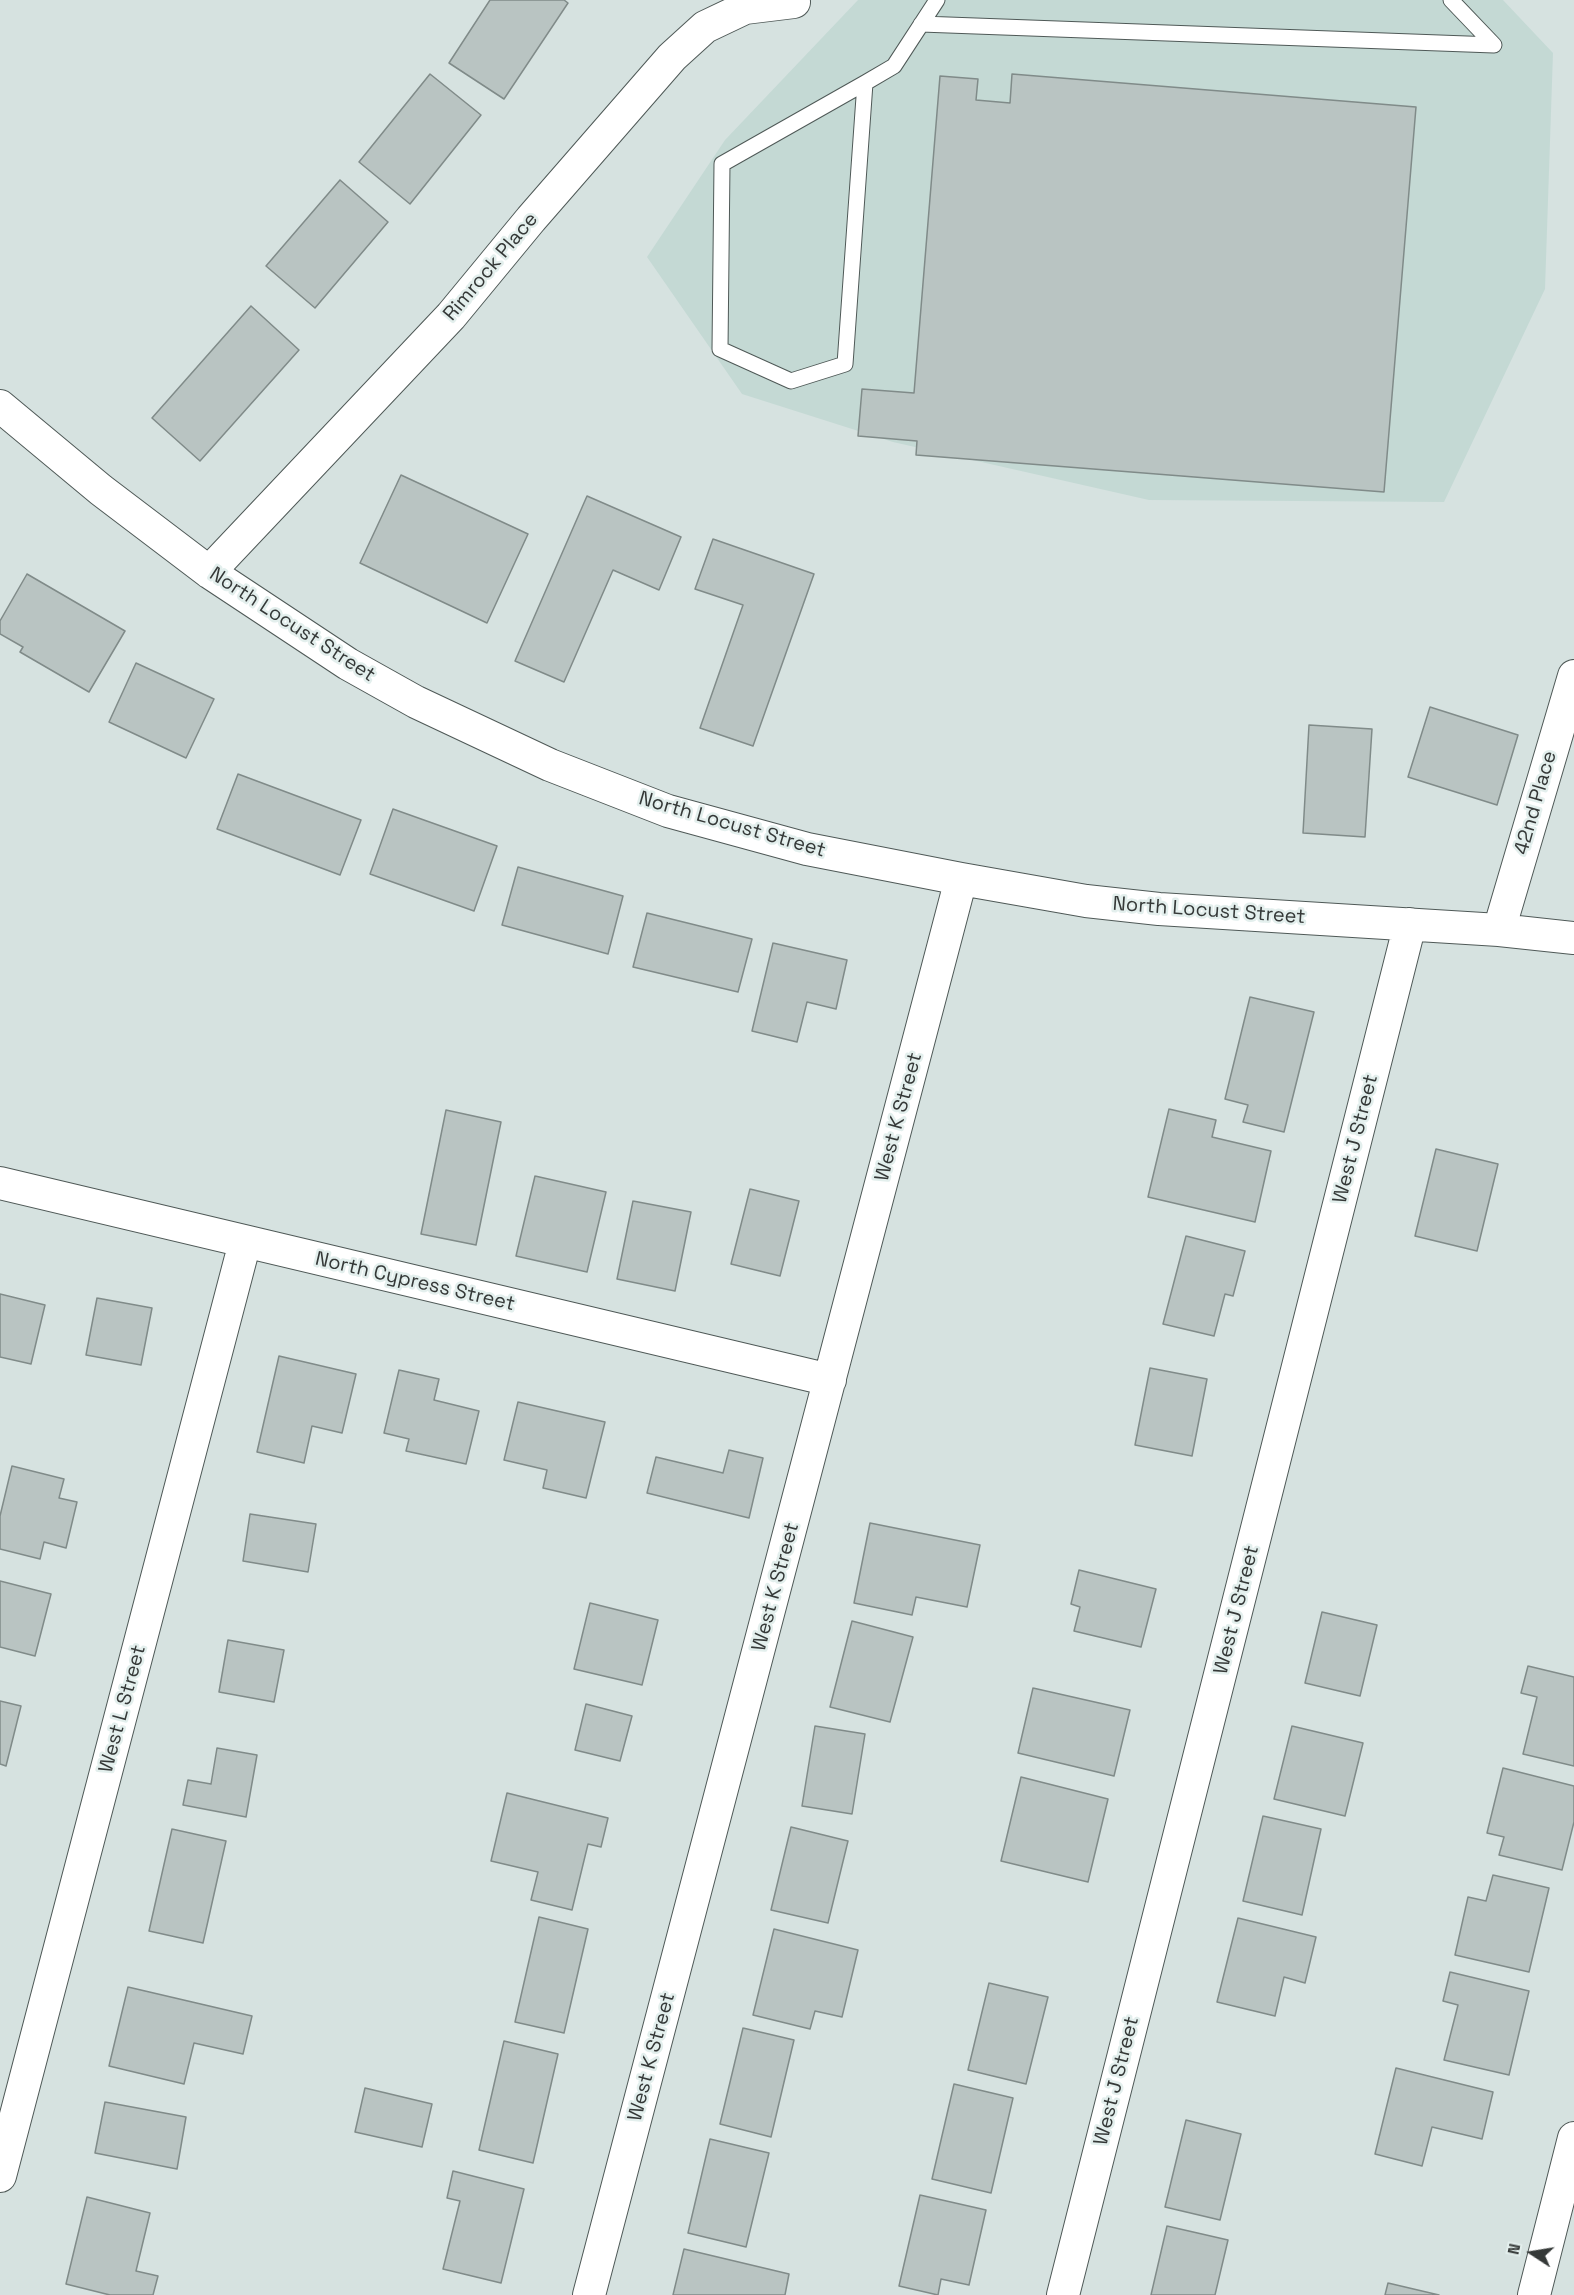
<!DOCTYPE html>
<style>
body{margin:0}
#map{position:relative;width:1574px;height:2295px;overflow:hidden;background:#d6e2e0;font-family:"Space Grotesk",sans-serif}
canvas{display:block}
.north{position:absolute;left:1502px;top:2223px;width:60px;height:60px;-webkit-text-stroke:4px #e3efed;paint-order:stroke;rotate:282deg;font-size:16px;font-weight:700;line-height:24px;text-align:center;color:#353938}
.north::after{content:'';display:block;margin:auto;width:21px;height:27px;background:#353938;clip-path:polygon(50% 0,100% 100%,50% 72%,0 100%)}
</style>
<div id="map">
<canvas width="1574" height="2295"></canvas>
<div class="north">N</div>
</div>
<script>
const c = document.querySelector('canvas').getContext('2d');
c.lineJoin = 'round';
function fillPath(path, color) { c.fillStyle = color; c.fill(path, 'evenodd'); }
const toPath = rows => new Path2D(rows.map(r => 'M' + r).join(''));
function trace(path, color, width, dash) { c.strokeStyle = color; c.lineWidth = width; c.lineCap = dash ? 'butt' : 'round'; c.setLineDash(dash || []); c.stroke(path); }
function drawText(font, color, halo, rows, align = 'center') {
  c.font = font + ' "Space Grotesk",sans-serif'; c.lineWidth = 5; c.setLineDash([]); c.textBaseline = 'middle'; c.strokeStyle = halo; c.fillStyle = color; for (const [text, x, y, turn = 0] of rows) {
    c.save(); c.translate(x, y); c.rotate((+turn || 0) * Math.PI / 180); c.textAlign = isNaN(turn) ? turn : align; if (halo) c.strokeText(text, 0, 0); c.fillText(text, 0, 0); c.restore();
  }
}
const built = toPath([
 [858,0,1503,0,1553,53,1545,289,1444,502,1149,500,893,442,742,394,647,257,725,140]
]);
const building = toPath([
 [490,0,564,0,568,3,504,99,449,63,490,0],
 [430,74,481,115,410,204,359,162,430,74],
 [1012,74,1416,107,1384,492,916,455,917,441,858,436,862,389,914,393,940,76,978,79,976,100,1010,103,1012,74],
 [340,180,388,222,315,308,266,266,340,180],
 [251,306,299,350,200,461,152,418,251,306],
 [401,475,528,534,487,623,360,563,401,475],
 [587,496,681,537,659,590,613,570,564,682,515,661,587,496],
 [713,539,814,574,753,746,700,728,743,605,695,589,713,539],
 [27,574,125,631,89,692,20,652,23,647,0,634,0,621,27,574],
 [136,663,214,699,186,758,109,722,136,663],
 [1430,707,1518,735,1497,805,1408,777,1430,707],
 [1309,725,1372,729,1365,837,1303,833,1309,725],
 [238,774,361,820,340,875,217,829,238,774],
 [393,809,497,846,474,911,370,874,393,809],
 [518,867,623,896,608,954,502,925,518,867],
 [647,913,752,939,738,992,633,967,647,913],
 [773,943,847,960,836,1009,807,1002,797,1042,752,1031,773,943],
 [1250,997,1314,1012,1284,1132,1243,1122,1248,1105,1225,1099,1250,997],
 [1169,1109,1216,1120,1212,1137,1271,1151,1255,1222,1148,1197,1169,1109],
 [446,1110,501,1122,476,1245,421,1234,446,1110],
 [1436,1149,1498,1164,1477,1251,1415,1236,1436,1149],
 [535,1176,606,1192,587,1272,516,1256,535,1176],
 [750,1189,799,1201,780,1276,731,1264,750,1189],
 [633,1201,691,1212,675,1291,617,1279,633,1201],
 [1186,1236,1245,1251,1233,1296,1225,1294,1214,1336,1163,1324,1186,1236],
 [0,1294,45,1305,31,1364,0,1357,0,1294],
 [97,1298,152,1308,141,1365,86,1355,97,1298],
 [279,1356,356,1374,342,1433,312,1426,304,1463,257,1452,279,1356],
 [1150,1368,1207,1379,1192,1456,1135,1445,1150,1368],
 [399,1370,439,1379,434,1400,479,1411,466,1464,406,1451,409,1439,384,1433,399,1370],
 [518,1402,605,1422,586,1498,543,1488,547,1470,504,1460,518,1402],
 [729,1450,763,1458,749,1518,647,1493,656,1457,723,1473,729,1450],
 [12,1466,64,1479,59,1498,77,1502,66,1548,44,1542,40,1559,0,1549,0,1516,12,1466],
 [250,1514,316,1524,308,1572,243,1561,250,1514],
 [870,1523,980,1545,967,1607,916,1597,912,1615,854,1603,870,1523],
 [1079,1570,1156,1589,1141,1647,1074,1631,1080,1607,1071,1604,1079,1570],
 [0,1581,51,1594,35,1656,0,1647,0,1581],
 [590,1603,658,1620,642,1685,574,1669,590,1603],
 [1322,1612,1377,1625,1360,1696,1305,1683,1322,1612],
 [852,1621,913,1637,890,1722,830,1707,852,1621],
 [228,1640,284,1650,274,1702,219,1692,228,1640],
 [1528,1666,1574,1677,1574,1766,1523,1754,1537,1697,1521,1693,1528,1666],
 [1033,1688,1130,1710,1114,1776,1018,1753,1033,1688],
 [0,1701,21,1706,6,1766,0,1764,0,1701],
 [586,1704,632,1716,620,1761,575,1750,586,1704],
 [815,1726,865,1734,852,1814,802,1806,815,1726],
 [1292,1726,1363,1743,1345,1816,1274,1799,1292,1726],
 [217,1748,257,1755,246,1817,183,1805,188,1780,211,1784,217,1748],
 [1503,1768,1574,1786,1574,1822,1562,1870,1499,1855,1504,1837,1487,1833,1503,1768],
 [1021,1777,1108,1799,1088,1882,1001,1861,1021,1777],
 [507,1793,608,1818,601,1847,588,1844,572,1910,531,1900,538,1872,491,1861,507,1793],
 [1263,1816,1321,1829,1302,1915,1243,1901,1263,1816],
 [791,1827,848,1841,828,1923,771,1910,791,1827],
 [172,1829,226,1841,203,1943,149,1931,172,1829],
 [1493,1875,1549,1888,1529,1972,1455,1955,1468,1897,1486,1901,1493,1875],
 [539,1917,588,1929,564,2033,515,2022,539,1917],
 [1238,1918,1316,1937,1305,1983,1284,1977,1275,2016,1217,2002,1238,1918],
 [774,1929,858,1950,842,2017,815,2011,810,2029,753,2015,774,1929],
 [1450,1972,1529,1991,1509,2075,1444,2060,1458,2005,1443,2001,1450,1972],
 [989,1983,1048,1997,1026,2084,968,2070,989,1983],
 [128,1987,252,2016,243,2054,194,2043,184,2084,109,2066,128,1987],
 [743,2028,794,2040,771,2137,720,2124,743,2028],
 [504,2041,558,2054,533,2163,479,2150,504,2041],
 [1396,2068,1493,2092,1482,2139,1432,2127,1422,2166,1375,2154,1396,2068],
 [954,2084,1013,2098,991,2193,932,2179,954,2084],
 [365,2088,432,2104,422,2147,355,2132,365,2088],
 [105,2102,186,2117,177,2169,95,2153,105,2102],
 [1186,2120,1241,2134,1220,2220,1165,2207,1186,2120],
 [710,2139,769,2153,746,2247,688,2233,710,2139],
 [453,2171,524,2189,501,2283,443,2269,460,2201,447,2198,453,2171],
 [920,2195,986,2210,969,2285,941,2279,938,2295,899,2286,920,2195],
 [87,2197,150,2213,136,2271,158,2276,153,2295,110,2295,66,2284,87,2197],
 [1167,2226,1228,2240,1215,2295,1151,2295,1167,2226],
 [684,2249,789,2274,785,2295,673,2295,684,2249],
 [1388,2283,1439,2295,1385,2295,1388,2283]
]);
const lane = toPath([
 [921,24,1494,45,1451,0],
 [865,83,845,364,791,381,720,349,722,164,865,83,894,66,937,0]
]);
const street = toPath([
 [0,406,101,490,209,572,348,664,416,702,550,765,668,811,807,849,961,879,1086,901,1159,909,1499,930,1574,938],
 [209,572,451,316,531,219,672,57,705,27,745,8,794,2],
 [1499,930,1574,676],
 [0,1183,830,1380],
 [0,2176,245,1242],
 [589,2295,961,879],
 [1063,2295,1410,924],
 [1534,2295,1574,2138]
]);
const streetNames = [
 ["Rimrock Place",491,267,-50],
 ["North Locust Street",292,625,33],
 ["42nd Place",1536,803,-74],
 ["North Locust Street",732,825,16],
 ["North Locust Street",1209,911,4],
 ["West K Street",899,1117,-75],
 ["West J Street",1356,1139,-76],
 ["North Cypress Street",415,1282,13],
 ["West K Street",776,1587,-75],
 ["West J Street",1237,1610,-76],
 ["West L Street",123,1709,-75],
 ["West K Street",652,2057,-75],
 ["West J Street",1117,2081,-76]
];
fillPath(built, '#c4d9d4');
fillPath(building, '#b9c4c2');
trace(building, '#808b89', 1.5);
trace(lane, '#4f5957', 17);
trace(street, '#4f5957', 34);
trace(lane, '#fff', 15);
trace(street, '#fff', 32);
drawText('20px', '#353938', '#e3efed', streetNames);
</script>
